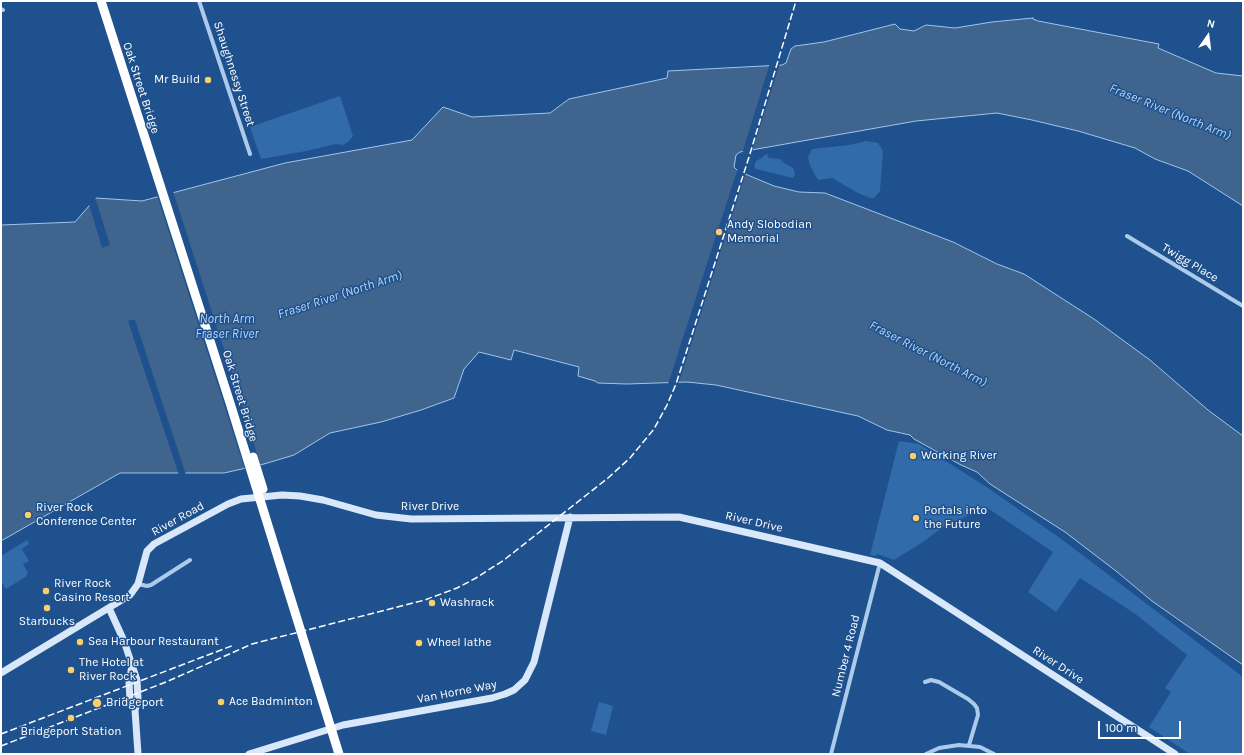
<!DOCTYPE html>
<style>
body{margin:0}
#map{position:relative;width:1244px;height:755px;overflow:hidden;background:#1e518d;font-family:Karla,sans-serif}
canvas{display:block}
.frame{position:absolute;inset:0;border:2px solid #fff;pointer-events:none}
.north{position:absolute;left:1188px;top:16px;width:40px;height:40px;-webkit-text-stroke:3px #1e518d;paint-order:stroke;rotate:14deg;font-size:11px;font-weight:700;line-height:16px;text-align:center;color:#fff}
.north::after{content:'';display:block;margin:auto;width:14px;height:18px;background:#fff;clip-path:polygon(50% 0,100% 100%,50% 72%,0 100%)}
.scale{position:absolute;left:1098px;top:721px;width:83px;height:18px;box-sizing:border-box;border:2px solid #fff;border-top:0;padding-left:5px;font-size:12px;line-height:14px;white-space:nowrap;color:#fff;-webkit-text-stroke:3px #1e518d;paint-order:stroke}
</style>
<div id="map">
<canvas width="1244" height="755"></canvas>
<div class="frame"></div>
<div class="north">N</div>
<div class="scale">100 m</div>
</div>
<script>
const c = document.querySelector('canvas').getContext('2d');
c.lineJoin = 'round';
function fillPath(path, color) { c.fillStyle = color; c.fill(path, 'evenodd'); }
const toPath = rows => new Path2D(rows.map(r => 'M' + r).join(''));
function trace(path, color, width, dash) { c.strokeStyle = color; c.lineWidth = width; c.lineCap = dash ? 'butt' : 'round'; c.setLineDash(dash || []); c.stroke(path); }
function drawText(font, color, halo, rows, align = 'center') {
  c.font = font + ' Karla,sans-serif'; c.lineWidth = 3; c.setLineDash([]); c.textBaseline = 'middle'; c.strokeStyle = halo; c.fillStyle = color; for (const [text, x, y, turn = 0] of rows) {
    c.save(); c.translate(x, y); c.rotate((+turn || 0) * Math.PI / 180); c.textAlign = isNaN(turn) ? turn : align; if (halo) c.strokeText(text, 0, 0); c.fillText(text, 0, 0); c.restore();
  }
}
const green = toPath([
 [340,96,353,136,348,142,343,145,336,144,306,151,261,159,250,127],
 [866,141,878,143,883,151,880,191,874,198,870,198,858,193,832,178,818,180,810,166,808,157,812,149,849,145],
 [767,154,769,158,780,159,784,163,793,168,795,174,793,178,756,169,754,166,756,161,763,157,764,155],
 [899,441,919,444,988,488,1060,538,1243,677,1243,754,1190,754,1149,727,1171,692,1165,688,1187,655,1134,613,1080,578,1056,612,1028,592,1053,552,986,507,973,514,946,525,923,542,894,560,877,554,876,556,870,555],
 [27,540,29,544,22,549,29,561,23,564,28,573,26,575,27,576,6,589,1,581,1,556],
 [599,702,613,706,606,735,591,731]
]);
const water = toPath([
 [1033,18,1033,19,1038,21,1159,44,1158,48,1216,73,1243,76,1243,206,1188,171,1155,159,1135,148,1078,131,1032,120,997,113,916,121,740,152,736,155,734,167,738,171,774,186,799,192,825,193,953,242,997,264,1024,274,1094,319,1150,360,1208,410,1243,436,1243,665,1152,601,1116,571,1065,532,990,484,977,472,961,465,914,439,910,435,887,430,858,416,716,385,687,382,627,384,598,383,595,381,578,376,579,367,514,350,511,360,479,352,464,369,454,398,421,410,381,422,330,433,294,455,264,464,224,473,120,473,1,541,1,225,75,222,96,198,142,201,285,163,412,140,443,107,472,117,550,113,569,99,667,78,668,71,782,65,786,63,791,49,795,46,824,42,895,24,900,29,914,31,926,25,955,28,992,22,1033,18]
]);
const pier = toPath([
 [770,63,780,63,752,152,742,154],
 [738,168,746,172,682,373,678,384,668,384],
 [173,191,240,399,261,467,245,470,157,195],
 [95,197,110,245,102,248,89,204],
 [131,320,135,320,186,475,179,475,128,321]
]);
const street = toPath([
 [199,1,250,154],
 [1,9,3,10],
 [1127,236,1243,306],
 [138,584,147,586,151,585,190,560],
 [925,682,931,680,939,682,968,699,974,704,977,708,978,715,969,745],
 [831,754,880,563],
 [926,754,939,748,959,745,980,747,994,754]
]);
const secondary = toPath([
 [109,608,124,641,137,680,138,699,135,710,138,754],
 [132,666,129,682,130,700,135,710],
 [1,673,130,595,138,584,147,551,154,544,228,504,241,499,282,495,300,496,323,500,376,515,411,519,679,517,880,563,1175,754],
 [249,754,343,725,492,698,505,694,514,690,525,680,534,662,570,517]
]);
const rail = toPath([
 [1,734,234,645],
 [1,746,166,682,252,644,425,600,457,588,476,578,504,560,608,478,630,458,654,429,667,405,676,384,749,157,796,1]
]);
const highwayBridge = toPath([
 [101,1,230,403,339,754],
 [253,457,263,489]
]);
const markers = [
 [208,80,4,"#fbce6b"],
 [719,232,4,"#fbce6b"],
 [913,456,4,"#fbce6b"],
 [28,515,4,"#fbce6b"],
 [916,518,4,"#fbce6b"],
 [46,591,4,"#fbce6b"],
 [432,603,4,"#fbce6b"],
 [47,608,4,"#fbce6b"],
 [80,642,4,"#fbce6b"],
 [419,643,4,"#fbce6b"],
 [71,670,4,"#fbce6b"],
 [221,702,4,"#fbce6b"],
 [97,703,5,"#fbce6b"],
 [71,718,4,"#fbce6b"]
];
const streetNames = [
 ["Shaughnessy Street",234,74,72],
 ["Oak Street Bridge",141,88,72],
 ["Twigg Place",1190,263,31],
 ["Oak Street Bridge",240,396,73],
 ["River Drive",430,507],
 ["River Road",178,519,-29],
 ["River Drive",754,522,13],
 ["Number 4 Road",846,656,-76],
 ["River Drive",1058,665,33],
 ["Van Horne Way",457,692,-11]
];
const poiNames = [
 ["Mr Build",200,80,"right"],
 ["Andy Slobodian",727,225],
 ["Memorial",727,239],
 ["Working River",921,456],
 ["River Rock",36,508],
 ["Conference Center",36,522],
 ["Portals into",924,511],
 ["the Future",924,525],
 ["River Rock",54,584],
 ["Casino Resort",54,598],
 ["Washrack",440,603],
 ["Starbucks",47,622,"center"],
 ["Sea Harbour Restaurant",88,642],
 ["Wheel lathe",427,643],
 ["The Hotel at",79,663],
 ["River Rock",79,677],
 ["Ace Badminton",229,702],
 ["Bridgeport",106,703],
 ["Bridgeport Station",71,732,"center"]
];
const waterNames = [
 ["Fraser River (North Arm)",1170,112,22],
 ["Fraser River (North Arm)",340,295,-18],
 ["North Arm",227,319],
 ["Fraser River",227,334],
 ["Fraser River (North Arm)",928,354,27]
];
fillPath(green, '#326baa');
fillPath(water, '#3f648e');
trace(water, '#9fc6ee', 1);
fillPath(pier, '#1e518d');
trace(street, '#accbec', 4);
trace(secondary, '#d8e7f9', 7);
trace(rail, '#fff', 1.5, [7, 3]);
trace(highwayBridge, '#fff', 9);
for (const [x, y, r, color] of markers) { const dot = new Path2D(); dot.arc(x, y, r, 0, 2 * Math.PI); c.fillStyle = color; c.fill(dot); trace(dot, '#1e518d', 1.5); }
drawText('12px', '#fff', '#1e518d', streetNames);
drawText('12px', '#fff', '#1e518d', poiNames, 'left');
drawText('italic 13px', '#b7d4f3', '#1e518d', waterNames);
</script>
